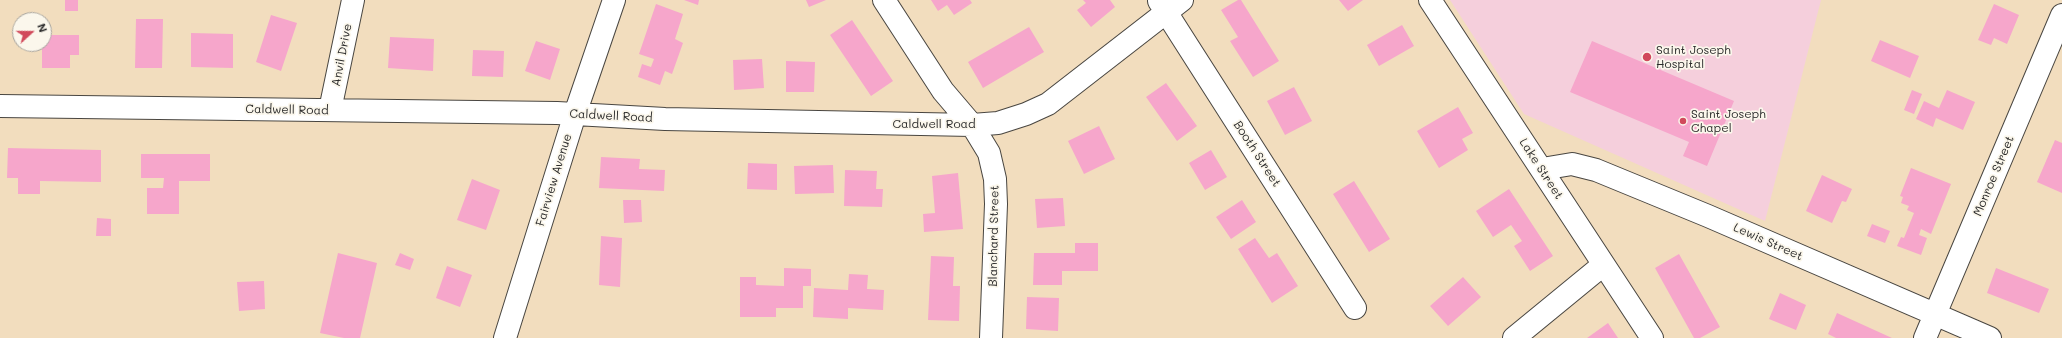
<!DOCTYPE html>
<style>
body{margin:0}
#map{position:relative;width:2062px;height:338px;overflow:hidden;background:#f2ddbe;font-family:Mali,sans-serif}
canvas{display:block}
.north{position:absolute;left:12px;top:12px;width:40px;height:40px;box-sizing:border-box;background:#fbf7ec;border:1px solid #a8a59f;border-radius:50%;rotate:69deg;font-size:11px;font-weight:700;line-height:16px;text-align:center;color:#2b2b2b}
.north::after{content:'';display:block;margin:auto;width:14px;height:18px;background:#d1495b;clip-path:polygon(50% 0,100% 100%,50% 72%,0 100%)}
</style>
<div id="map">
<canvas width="2062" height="338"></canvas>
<div class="north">N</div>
</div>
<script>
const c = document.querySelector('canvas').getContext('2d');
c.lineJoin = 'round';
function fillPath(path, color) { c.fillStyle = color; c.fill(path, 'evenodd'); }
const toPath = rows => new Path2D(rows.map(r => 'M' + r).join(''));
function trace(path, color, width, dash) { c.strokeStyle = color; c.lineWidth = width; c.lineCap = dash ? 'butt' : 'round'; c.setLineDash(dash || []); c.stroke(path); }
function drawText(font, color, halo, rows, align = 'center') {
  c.font = font + ' Mali,sans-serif'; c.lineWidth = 3.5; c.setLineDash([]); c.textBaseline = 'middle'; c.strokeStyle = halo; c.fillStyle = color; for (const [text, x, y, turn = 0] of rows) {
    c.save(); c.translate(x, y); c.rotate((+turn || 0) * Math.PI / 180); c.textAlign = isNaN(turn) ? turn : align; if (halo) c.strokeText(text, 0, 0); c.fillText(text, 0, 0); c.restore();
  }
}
const built = toPath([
 [1450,0,1821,0,1765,221,1524,114]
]);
const building = toPath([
 [65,0,78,0,78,11,65,11],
 [684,0,699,0,698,5],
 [806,0,826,0,809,7],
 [931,0,970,0,972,3,954,15,947,5,938,11],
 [1083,0,1110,0,1115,7,1091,27,1077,10,1086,3],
 [1238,0,1241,0,1279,61,1253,77,1230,41,1238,37,1221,10],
 [1339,0,1363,0,1348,11],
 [656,4,683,14,675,39,683,43,672,74,665,71,660,85,638,77,642,64,651,67,654,59,639,54],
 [1994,4,2019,15,2007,44,1994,38,1991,45,1978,40],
 [271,15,297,23,281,71,256,62],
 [136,19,163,19,162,68,135,68],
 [852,20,893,81,871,96,830,35],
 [1402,25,1414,46,1379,66,1367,45],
 [1029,27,1044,52,983,88,968,62],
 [191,33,233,34,233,68,191,67],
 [44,35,79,35,79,55,70,55,70,68,42,68,42,44,44,44],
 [390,37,434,39,433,71,388,68],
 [1880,40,1919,56,1910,78,1871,61],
 [536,41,560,49,550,80,525,71],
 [1592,41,1734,101,1707,166,1683,156,1689,142,1570,92],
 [473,50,504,51,503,77,472,76],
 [762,59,764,88,734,90,733,60],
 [786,61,815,62,814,92,786,92],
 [1166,83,1197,126,1177,141,1146,97],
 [1294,87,1312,121,1285,135,1267,101],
 [1912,90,1922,94,1914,114,1904,110],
 [1947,90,1975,102,1963,130,1936,118,1933,127,1916,119,1924,101,1939,108],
 [1458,107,1473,133,1462,139,1468,150,1439,168,1417,131],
 [1099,126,1115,159,1084,174,1068,141],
 [2055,140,2062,143,2062,193,2037,182],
 [8,148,101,150,101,182,40,181,40,194,18,194,18,178,7,178],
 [1211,150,1227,177,1205,190,1189,163],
 [141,154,210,154,210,181,179,181,179,214,147,214,147,188,163,188,164,178,141,178],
 [601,157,640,159,639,169,665,170,664,191,599,188],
 [748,163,777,164,777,190,747,189],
 [833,165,834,193,795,194,794,166],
 [1911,168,1951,184,1931,234,1921,229,1919,235,1927,238,1921,255,1897,246,1901,237,1904,238,1914,213,1907,210,1909,206,1901,203,1903,197,1900,196],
 [845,170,877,171,876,189,883,189,882,207,844,206],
 [958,173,963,229,924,232,923,214,935,213,932,176],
 [1822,175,1852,189,1846,202,1842,201,1832,223,1806,211],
 [472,179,500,190,486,230,457,220],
 [1354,181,1390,239,1369,252,1333,194],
 [1509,189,1553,256,1530,271,1514,246,1522,241,1511,225,1493,237,1476,211],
 [1063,198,1065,226,1037,228,1035,199],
 [623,200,641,200,642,222,624,223],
 [1242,200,1256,222,1231,239,1216,217],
 [97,218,111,219,111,236,96,236],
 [1872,224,1890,231,1885,243,1867,236],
 [601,236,622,238,620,287,599,285],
 [1255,238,1269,258,1277,253,1298,286,1272,303,1238,249],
 [1075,243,1098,243,1098,271,1062,271,1062,285,1033,285,1034,253,1075,253],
 [338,253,377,263,360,338,344,338,320,333],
 [400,253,414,259,410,270,395,265],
 [1679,254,1720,327,1700,338,1694,338,1655,268],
 [931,256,954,257,953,286,960,286,959,321,928,320],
 [447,266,472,275,460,307,436,298],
 [784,268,811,269,811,286,803,286,803,308,776,308,776,317,740,317,740,277,756,277,756,285,784,286],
 [1996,268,2049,289,2039,313,1987,293],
 [849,274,868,275,867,289,884,290,883,310,848,308,848,319,813,317,814,288,848,290],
 [1463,277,1481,297,1448,326,1430,306],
 [264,281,265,309,239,311,237,282],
 [1780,293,1806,305,1796,330,1769,319],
 [1027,297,1059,298,1058,331,1026,329],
 [1837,313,1892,338,1836,338,1828,334],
 [1608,323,1618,338,1587,338]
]);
const minor = toPath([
 [884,0,943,91,972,125,989,153,995,179,996,204,991,338],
 [1430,0,1652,338],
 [1159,1,1355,308],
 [0,106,557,113,665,119,972,125,998,123,1026,114,1048,104,1182,0],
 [330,110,353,0],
 [1542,169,1572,164,1596,170,1708,216,1990,338],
 [505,338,575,114,614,0],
 [1514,338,1603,265],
 [1925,338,2062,15]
]);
const markers = [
 [1647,57,5,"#d1495b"],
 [1683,121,4,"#d1495b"]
];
const poiNames = [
 ["Saint Joseph",1656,50],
 ["Hospital",1656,64],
 ["Saint Joseph",1691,114],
 ["Chapel",1691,128]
];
const streetNames = [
 ["Anvil Drive",342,55,-79],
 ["Caldwell Road",287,110,1],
 ["Caldwell Road",611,116,3],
 ["Caldwell Road",934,124],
 ["Booth Street",1257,154,57],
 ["Lake Street",1541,169,57],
 ["Monroe Street",1994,176,-67],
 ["Fairview Avenue",554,180,-73],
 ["Blanchard Street",994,236,-89],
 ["Lewis Street",1768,242,24]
];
fillPath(built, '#f5cfdc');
fillPath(building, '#f6a6cb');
trace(minor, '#494641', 24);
trace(minor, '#fff', 22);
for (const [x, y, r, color] of markers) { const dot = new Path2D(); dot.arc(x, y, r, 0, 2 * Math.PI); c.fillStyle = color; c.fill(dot); trace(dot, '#fbf7ec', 1.5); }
drawText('12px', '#2b2b2b', '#fbf7ec', poiNames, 'left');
drawText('12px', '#2b2b2b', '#fbf7ec', streetNames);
</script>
